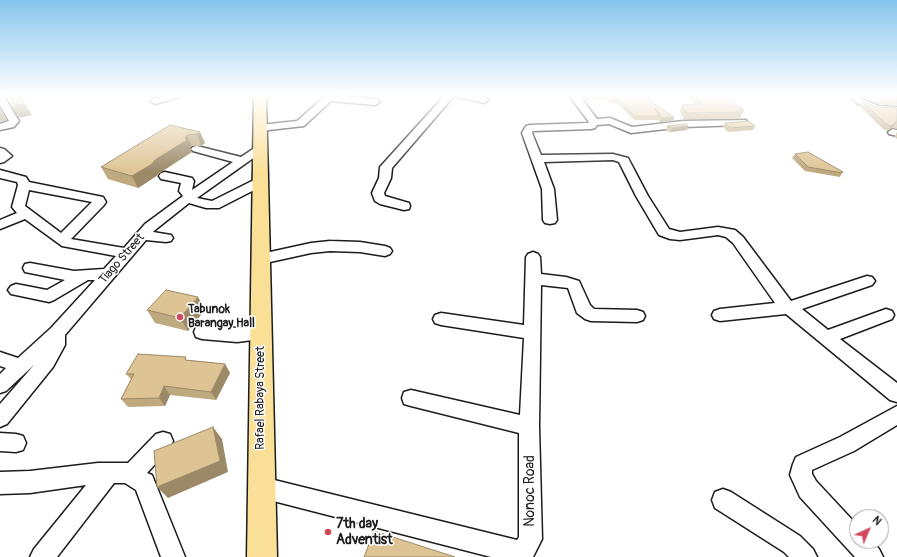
<!DOCTYPE html>
<style>
body{margin:0}
#map{position:relative;width:897px;height:557px;overflow:hidden;background:#fff;font-family:Pangolin,sans-serif}
canvas{display:block}
.north{position:absolute;left:849px;top:509px;width:40px;height:40px;box-sizing:border-box;background:#fff;border:1px solid #a4a4a4;border-radius:50%;rotate:44deg;font-size:11px;font-weight:700;line-height:16px;text-align:center;color:#1c1c1c}
.north::after{content:'';display:block;margin:auto;width:14px;height:18px;background:#d1495b;clip-path:polygon(50% 0,100% 100%,50% 72%,0 100%)}
</style>
<div id="map">
<canvas width="897" height="557"></canvas>
<div class="north">N</div>
</div>
<script>
const c = document.querySelector('canvas').getContext('2d');
c.lineJoin = 'round';
const toPath = rows => new Path2D(rows.map(r => 'M' + r).join(''));
function trace(path, color, width, dash) { c.strokeStyle = color; c.lineWidth = width; c.lineCap = dash ? 'butt' : 'round'; c.setLineDash(dash || []); c.stroke(path); }
function fillPath(path, color) { c.fillStyle = color; c.fill(path, 'evenodd'); }
function drawText(font, color, halo, rows, align = 'center') {
  c.font = font + ' Pangolin,sans-serif'; c.lineWidth = 3; c.setLineDash([]); c.textBaseline = 'middle'; c.strokeStyle = halo; c.fillStyle = color; for (const [text, x, y, turn = 0] of rows) {
    c.save(); c.translate(x, y); c.rotate((+turn || 0) * Math.PI / 180); c.textAlign = isNaN(turn) ? turn : align; if (halo) c.strokeText(text, 0, 0); c.fillText(text, 0, 0); c.restore();
  }
}
const minor = toPath([
 [170,94,186,94,184,96,155,104,150,101,152,99,170,94],
 [446,94,470,94,487,98,489,100,484,103,454,96,392,168,391,178,384,193,385,196,409,203,410,206,409,209,404,210,380,204,375,201,372,193,379,178,380,167,446,94],
 [568,94,578,94,597,119,610,118,632,127,683,121,746,120,747,122,746,124,742,125,683,127,631,133,609,124,597,125,595,128,591,129,533,131,532,133,541,155,613,154,628,158,648,196,669,229,680,232,718,227,735,230,743,237,791,301,867,276,872,277,875,281,872,285,802,309,828,330,886,309,892,311,894,315,892,319,840,339,897,383,897,402,890,400,786,314,720,321,714,319,712,315,714,311,720,309,775,303,733,243,726,237,718,235,680,240,670,239,659,235,636,196,619,162,613,160,544,162,554,189,557,220,555,223,550,224,545,223,543,220,542,189,522,133,526,126,530,125,588,123,589,122,568,94],
 [848,94,858,94,864,100,879,106,897,107,897,113,874,111,858,104,848,94],
 [329,95,375,99,380,102,375,105,331,101,304,126,260,131,255,128,260,125,297,121,323,98,329,95],
 [0,96,4,97,19,121,14,127,0,130,0,124,9,121,0,105,0,96],
 [893,129,897,130,897,136,889,134,888,132,893,129],
 [197,146,241,157,256,147,264,147,266,149,197,198,212,201,256,179,260,178,264,179,266,182,264,185,219,208,206,208,189,203,155,230,153,232,171,235,173,238,171,241,166,242,146,240,65,335,65,345,53,367,7,424,0,427,0,404,34,365,6,391,0,393,0,374,6,368,0,366,0,352,18,358,51,328,95,280,88,280,54,300,49,302,11,294,8,290,11,286,16,284,47,290,65,280,25,272,23,268,25,264,30,263,74,271,104,269,116,256,62,246,25,219,0,229,0,220,17,213,12,207,18,185,17,182,0,178,0,170,26,177,29,182,103,197,106,202,104,205,71,239,124,248,145,224,183,196,179,191,181,183,161,179,159,176,161,173,165,172,192,178,194,181,192,190,233,162,193,151,191,149,193,147,197,146],
 [29,190,92,202,61,233,25,206,29,190],
 [0,148,4,149,12,156,4,162,0,163,0,148],
 [330,241,360,242,385,246,390,248,392,251,390,254,385,256,360,252,330,251,311,253,261,264,256,262,254,259,256,256,261,254,311,243,330,241],
 [533,252,538,254,540,257,541,274,566,277,579,281,590,305,594,309,637,310,643,312,645,316,643,320,637,322,591,321,585,319,577,313,568,288,541,285,539,426,542,539,533,557,491,557,254,496,251,488,254,480,262,477,517,540,519,537,519,433,411,406,404,404,402,398,404,392,411,390,520,415,524,338,441,325,435,323,433,319,435,315,441,313,524,325,526,257,528,254,533,252],
 [202,325,237,328,261,325,267,327,269,332,267,337,261,339,237,342,202,339,196,337,194,332,196,327,202,325],
 [897,406,897,425,854,451,812,470,812,474,816,481,857,525,857,541,872,541,879,549,883,557,855,557,800,497,790,475,793,464,796,457,840,437,897,406],
 [163,432,170,434,173,441,170,448,147,473,152,475,185,557,161,557,136,490,125,483,114,483,57,557,30,557,34,549,86,485,30,493,0,494,0,472,30,471,98,463,128,463,156,434,163,432],
 [0,433,16,434,23,436,26,443,23,450,16,452,0,451,0,433],
 [723,489,731,492,800,536,813,549,817,557,789,557,784,552,715,508,712,500,715,492,723,489]
]);
const major = toPath([
 [254,94,266,94,277,557,247,557,254,94]
]);
const wall = toPath([
 [580,94,629,94,633,97,652,102,674,117,673,121,660,122,658,119,658,120,634,120,618,104,609,103,608,100,585,101],
 [685,94,708,94,710,96,744,110,740,119,684,119,680,111,682,105,695,104],
 [860,94,897,94,897,106,878,104,881,98,887,98,861,95],
 [862,101,877,107,897,108,897,129,892,128,887,131,883,129,859,106],
 [725,123,755,126,753,130,728,132,723,127],
 [170,125,200,132,205,143,201,146,192,146,190,148,192,152,161,172,158,175,138,188,108,179,101,167],
 [667,126,687,130,670,132,666,131],
 [897,132,897,139,894,137],
 [795,154,842,173,840,177,805,171,792,158],
 [147,310,205,310,188,331,155,323],
 [188,360,225,364,230,373,216,400,170,395,165,406,128,407,121,399,131,379,126,374]
]);
const shadedWall = toPath([
 [19,94,32,115,19,118,12,107],
 [0,107,7,120,0,122],
 [674,117,673,121,660,122,662,118],
 [896,122,892,128,887,131,891,126],
 [688,126,687,130,670,132,672,128],
 [200,132,205,143,201,146,197,134],
 [187,135,192,146,190,148,192,152,161,172,158,175,138,188,132,176,185,138],
 [198,297,205,310,188,331,180,318],
 [225,364,230,373,216,400,211,392],
 [164,386,170,395,165,406,159,398],
 [213,427,222,439,228,472,168,498,157,487]
]);
const building = toPath([
 [4,94,19,94,24,103,12,107,4,94],
 [584,94,629,94,633,97,646,96,650,98,652,102,674,117,662,118,655,108,659,116,635,116,619,100,610,99,609,96,586,97,584,94],
 [693,94,708,94,710,96,725,96,744,110,739,109,743,112,686,113,682,105,703,104,693,94],
 [894,94,897,94,897,100,881,98,894,97,894,94],
 [862,101,877,107,897,108,897,122,896,122,891,126,886,124,862,101],
 [749,121,755,126,730,128,725,123,749,121],
 [685,124,688,126,672,128,667,126,685,124],
 [170,125,200,132,197,134,187,135,185,138,187,140,155,160,152,164,132,176,101,167,170,125],
 [808,152,843,172,842,173,808,167,795,154,808,152],
 [166,290,198,297,180,318,147,310,166,290],
 [138,354,186,357,185,360,225,364,211,392,164,386,159,398,121,399,134,374,126,374,138,354],
 [213,427,220,461,157,487,154,451,213,427],
 [374,531,455,557,364,557,374,531]
]);
const markers = [
 [180,317,4,"#d1495b"],
 [328,532,4,"#d1495b"]
];
const streetNames = [
 ["Tiago Street",122,259,-49],
 ["Rafael Rabaya Street",261,398,-90]
];
const poiNames = [
 ["Tabunok",188,310],
 ["Barangay Hall",188,324]
];
const nearStreetnames = [
 ["Nonoc Road",530,491,-90]
];
const nearPoinames = [
 ["7th day",336,524],
 ["Adventist",336,540]
];
trace(minor, '#1c1c1c', 3);
trace(major, '#1c1c1c', 3);
fillPath(minor, '#fff');
fillPath(major, '#fadf96');
fillPath(wall, '#bfa97f');
fillPath(shadedWall, '#9b8968');
fillPath(building, '#dec494');
trace(building, '#9b8968', 1);
const sky = c.createLinearGradient(0, 0, 0, 172);
sky.addColorStop(0, '#85c5ec');
sky.addColorStop(0.55, '#fff');
sky.addColorStop(1, '#ffffff00');
c.fillStyle = sky;
c.fillRect(0, 0, 897, 172);
for (const [x, y, r, color] of markers) { const dot = new Path2D(); dot.arc(x, y, r, 0, 2 * Math.PI); c.fillStyle = color; c.fill(dot); trace(dot, '#fff', 1.5); }
drawText('12px', '#1c1c1c', '#fff', streetNames);
drawText('bold 12px', '#1c1c1c', '#fff', poiNames, 'left');
drawText('14px', '#1c1c1c', '#fff', nearStreetnames);
drawText('bold 14px', '#1c1c1c', '#fff', nearPoinames, 'left');
</script>
